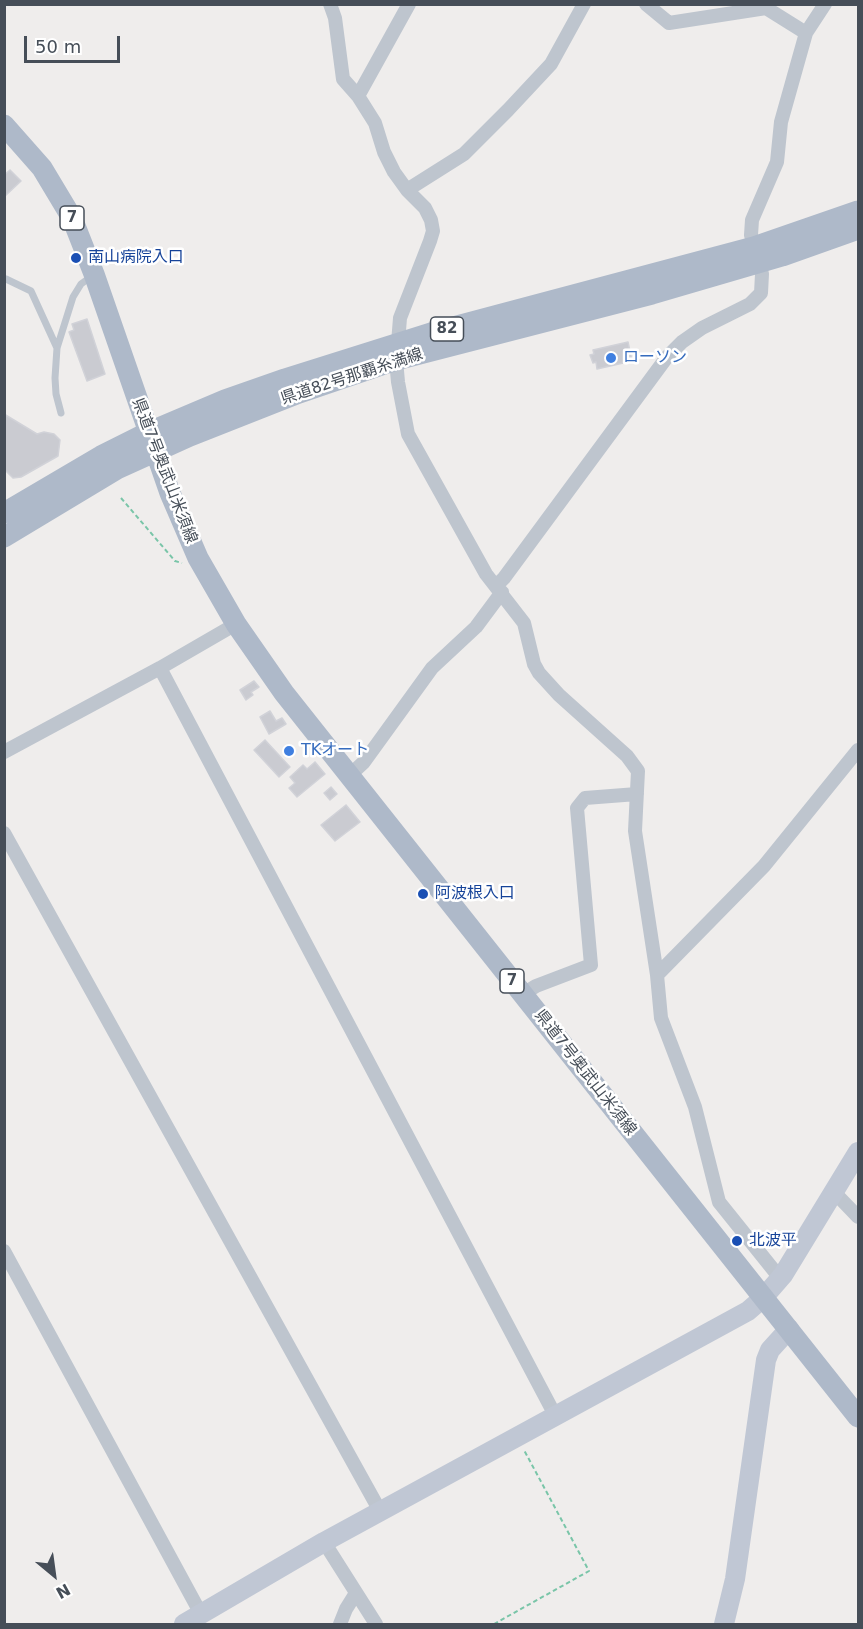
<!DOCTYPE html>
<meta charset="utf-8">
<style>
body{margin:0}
#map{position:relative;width:863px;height:1629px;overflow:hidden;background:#efedec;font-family:"DejaVu Sans",sans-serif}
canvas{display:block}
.frame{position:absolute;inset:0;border:6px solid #464e58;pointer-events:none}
.north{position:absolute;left:24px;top:1545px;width:60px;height:60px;-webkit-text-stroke:4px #fff;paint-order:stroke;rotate:151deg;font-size:16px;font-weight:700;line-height:24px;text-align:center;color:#464e58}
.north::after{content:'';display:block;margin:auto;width:21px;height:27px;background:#464e58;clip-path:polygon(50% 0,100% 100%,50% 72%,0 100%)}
.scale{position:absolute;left:24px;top:36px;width:96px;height:27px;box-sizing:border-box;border:3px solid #464e58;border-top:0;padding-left:8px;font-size:18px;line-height:21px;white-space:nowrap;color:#464e58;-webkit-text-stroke:4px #fff;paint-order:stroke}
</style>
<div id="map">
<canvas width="863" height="1629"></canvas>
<div class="frame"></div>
<div class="north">N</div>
<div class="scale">50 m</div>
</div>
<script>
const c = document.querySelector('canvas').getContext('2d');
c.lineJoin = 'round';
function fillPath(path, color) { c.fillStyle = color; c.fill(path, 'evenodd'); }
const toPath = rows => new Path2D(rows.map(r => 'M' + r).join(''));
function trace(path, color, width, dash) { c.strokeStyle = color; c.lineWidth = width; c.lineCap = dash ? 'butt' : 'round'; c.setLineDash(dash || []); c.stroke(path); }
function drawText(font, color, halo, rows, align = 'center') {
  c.font = font + ' "DejaVu Sans","Noto Sans JP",sans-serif'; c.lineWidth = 5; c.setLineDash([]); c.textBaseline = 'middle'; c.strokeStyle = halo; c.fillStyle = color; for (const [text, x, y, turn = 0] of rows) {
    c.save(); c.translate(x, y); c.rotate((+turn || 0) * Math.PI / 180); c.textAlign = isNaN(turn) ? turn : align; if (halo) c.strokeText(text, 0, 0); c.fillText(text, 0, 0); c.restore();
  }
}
const building = toPath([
 [10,170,21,181,4,197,4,175,10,170],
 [87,319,105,374,87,381,69,332,74,330,72,324,87,319],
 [628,342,632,361,597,369,596,362,593,363,590,355,594,354,593,350,628,342],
 [4,414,37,434,44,432,54,434,60,440,58,456,21,477,13,478,4,469,4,414],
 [254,681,259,687,251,692,253,695,246,700,240,690,254,681],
 [270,711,276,721,282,718,286,724,269,734,260,717,270,711],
 [265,740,290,767,279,777,254,750,265,740],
 [315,762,325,774,297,797,289,788,295,783,290,777,303,765,307,769,315,762],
 [331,787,337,794,330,800,324,793,331,787],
 [346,805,360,822,335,841,321,825,346,805]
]);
const path = toPath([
 [121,498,175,561,182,563],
 [494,1624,589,1571,524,1450]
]);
const lane = toPath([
 [6,279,31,291,57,348],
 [61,413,56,394,55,378,57,348,73,297,81,284,92,276]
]);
const street = toPath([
 [330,4,335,18,343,79,358,96,375,123,384,152,394,172,407,190,425,208,431,220,433,231,430,241,400,318,398,343],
 [646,4,669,23,766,8,806,33],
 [358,96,409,4],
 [407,190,464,154,508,110,551,64,584,4],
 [396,360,398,382,408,434,486,574,524,623,534,664,539,673,559,695,627,756,638,771,635,831,657,975,661,1018,695,1107,719,1202,780,1278],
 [496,586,504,578,667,357,682,342,702,328,750,304,761,293,762,274,751,235,752,220,777,162,781,122,806,33,825,4],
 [160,668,556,1417],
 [4,752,160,668,236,624],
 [350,775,364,762,432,668,476,627,502,592],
 [4,833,380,1511],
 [657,975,764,866,858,750],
 [523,994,536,986,591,965,577,808,585,798,637,794],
 [834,1192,858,1217],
 [4,1251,201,1614],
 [324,1542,376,1624],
 [340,1624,346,1609,356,1593]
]);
const secondary = toPath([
 [184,1624,324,1542,748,1311,763,1298,783,1275,858,1152],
 [724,1624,735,1579,766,1360,770,1350,789,1329]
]);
const primary = toPath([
 [4,125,42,168,72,218,94,274,170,493,198,558,236,624,284,693,858,1417],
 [4,513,101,456,147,433,225,400,285,379,431,333,754,247,858,211],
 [4,537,117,469,190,436,299,393,396,360,652,294,782,256,858,229]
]);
const markers = [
 [76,258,6,"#1a4fb4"],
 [611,358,6,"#3f7fe0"],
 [289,751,6,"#3f7fe0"],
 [423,894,6,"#1a4fb4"],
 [737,1241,6,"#1a4fb4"]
];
const shields = [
 [72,218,24],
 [447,329,33],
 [512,981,24]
];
const shieldNames = [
 ["7",72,218],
 ["82",447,329],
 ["7",512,981]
];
const transitNames = [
 ["南山病院入口",88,258],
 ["阿波根入口",435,894],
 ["北波平",749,1241]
];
const shopNames = [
 ["ローソン",623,358],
 ["TKオート",301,751]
];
const streetNames = [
 ["県道82号那覇糸満線",352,377,-18],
 ["県道7号奥武山米須線",164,471,69],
 ["県道7号奥武山米須線",585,1073,52]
];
fillPath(building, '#cacbd1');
trace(building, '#d1d2d8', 1.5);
trace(path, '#79c5a8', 2, [4.5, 3]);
trace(lane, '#bec5ce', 7);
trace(street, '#bec5ce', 14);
trace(secondary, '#c0c7d4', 20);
trace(primary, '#aeb9c9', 21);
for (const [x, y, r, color] of markers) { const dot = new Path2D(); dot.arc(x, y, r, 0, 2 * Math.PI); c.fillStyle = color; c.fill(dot); trace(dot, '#fff', 2); }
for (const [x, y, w] of shields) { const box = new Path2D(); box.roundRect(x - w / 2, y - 12, w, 24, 4.5); c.fillStyle = '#fff'; c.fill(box); trace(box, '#464e58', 1.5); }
drawText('bold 15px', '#464e58', null, shieldNames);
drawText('16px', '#164399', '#fff', transitNames, 'left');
drawText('16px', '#366cbe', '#fff', shopNames, 'left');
drawText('16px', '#464e58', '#fff', streetNames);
</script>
